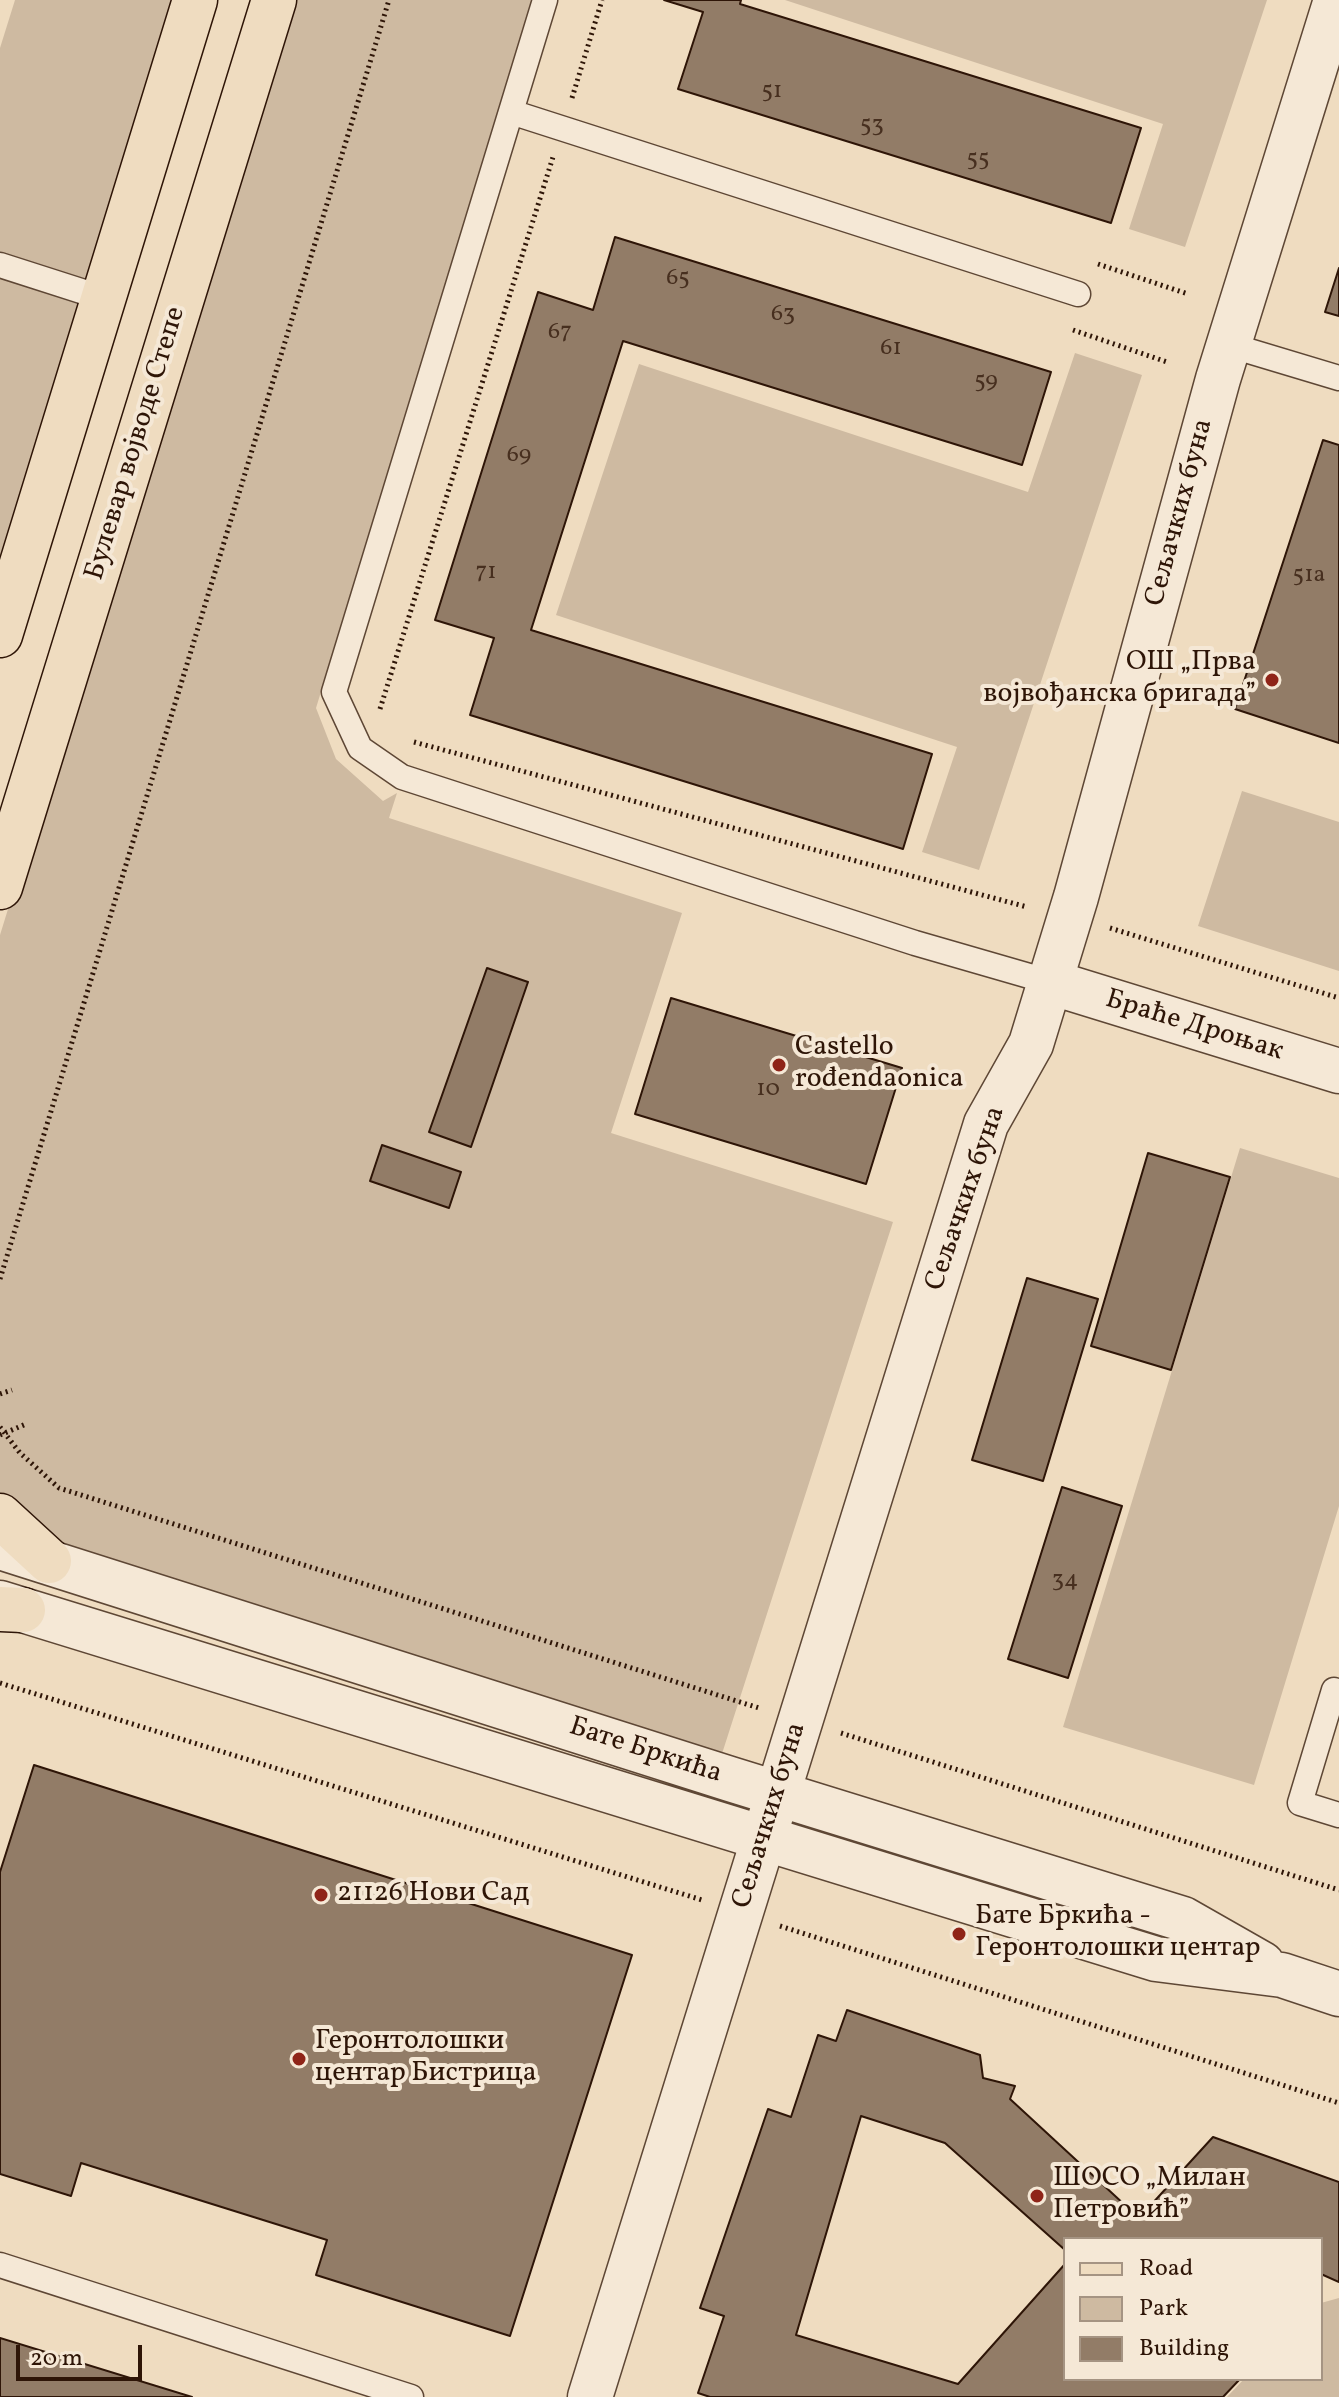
<!DOCTYPE html>
<meta charset="utf-8">
<style>
body{margin:0}
#map{position:relative;width:1339px;height:2397px;overflow:hidden;background:#efdcc0;font-family:Vollkorn,serif}
canvas{display:block}
.legend{position:absolute;left:1063px;top:2237px;width:260px;height:144px;box-sizing:border-box;background:#f5e8d6;border:2px solid #a59483;margin:0;padding:10px 14px;list-style:none;font-size:24px;color:#2e1507}
.legend li{display:flex;align-items:center;gap:16px;height:40px}
.legend b{width:40px;border:2px solid #a59483}
.scale{position:absolute;left:16px;top:2345px;width:126px;height:36px;box-sizing:border-box;border:4px solid #2e1507;border-top:0;padding-left:10px;font-size:24px;line-height:28px;white-space:nowrap;color:#2e1507;-webkit-text-stroke:6px #f5e8d6;paint-order:stroke}
</style>
<div id="map">
<canvas width="1339" height="2397"></canvas>
<ul class="legend">
<li><b style="height:10px;background:#efdcc0"></b>Road</li>
<li><b style="height:22px;background:#cebaa1"></b>Park</li>
<li><b style="height:22px;background:#927c67"></b>Building</li>
</ul>
<div class="scale">20 m</div>
</div>
<script>
const c = document.querySelector('canvas').getContext('2d');
c.lineJoin = 'round';
function fillPath(path, color) { c.fillStyle = color; c.fill(path, 'evenodd'); }
const toPath = rows => new Path2D(rows.map(r => 'M' + r).join(''));
function trace(path, color, width, dash) { c.strokeStyle = color; c.lineWidth = width; c.lineCap = dash ? 'butt' : 'round'; c.setLineDash(dash || []); c.stroke(path); }
function drawText(font, color, halo, rows, align = 'center') {
  c.font = font + ' Vollkorn,serif'; c.lineWidth = 8; c.setLineDash([]); c.textBaseline = 'middle'; c.strokeStyle = halo; c.fillStyle = color; for (const [text, x, y, turn = 0] of rows) {
    c.save(); c.translate(x, y); c.rotate((+turn || 0) * Math.PI / 180); c.textAlign = isNaN(turn) ? turn : align; if (halo) c.strokeText(text, 0, 0); c.fillText(text, 0, 0); c.restore();
  }
}
const green = toPath([
 [15,0,182,0,0,596,0,48],
 [289,0,533,0,316,708,336,759,383,801,397,793,389,818,682,913,611,1133,893,1222,719,1763,54,1550,0,1493,0,935],
 [785,0,1267,0,1185,247,1129,229,1163,124],
 [1075,353,1142,375,979,870,922,852,957,747,556,615,639,364,1028,492],
 [1242,791,1339,822,1339,971,1198,926],
 [1240,1148,1339,1178,1339,1506,1254,1785,1063,1727],
 [1339,2298,1339,2397,1227,2397,1244,2379,1321,2379,1321,2303]
]);
const building = toPath([
 [664,0,741,0,740,4,1141,128,1111,223,678,89,703,12,664,0],
 [615,237,1051,372,1022,465,623,341,531,630,932,754,903,849,470,715,494,638,435,620,538,292,593,310,615,237],
 [1339,268,1339,316,1325,312,1339,268],
 [1323,440,1339,445,1339,743,1235,709,1323,440],
 [487,968,528,982,471,1147,429,1132,487,968],
 [671,998,902,1068,866,1184,635,1114,671,998],
 [382,1145,461,1172,449,1208,370,1181,382,1145],
 [1148,1153,1230,1177,1171,1370,1091,1346,1148,1153],
 [1027,1278,1098,1299,1043,1481,972,1460,1027,1278],
 [1062,1487,1122,1506,1068,1678,1008,1659,1062,1487],
 [34,1765,632,1955,510,2336,316,2275,327,2240,81,2163,71,2196,0,2174,0,1872,34,1765],
 [847,2010,980,2055,983,2078,1015,2086,1010,2099,1139,2218,1213,2137,1339,2182,1339,2282,1321,2274,1321,2239,1065,2239,1065,2250,945,2143,861,2116,796,2335,958,2384,1065,2264,1065,2379,1240,2379,1223,2397,710,2397,698,2393,724,2316,700,2308,768,2109,791,2117,818,2035,836,2041,847,2010],
 [0,2338,192,2397,0,2397,0,2338]
]);
const path = toPath([
 [572,98,602,0],
 [1098,264,1188,294],
 [1073,330,1167,362],
 [380,709,553,157],
 [414,742,1027,907],
 [1110,928,1339,998],
 [0,1279,389,0],
 [0,1394,12,1390],
 [0,1427,20,1453,59,1488,759,1708],
 [0,1435,26,1424],
 [0,1683,702,1900],
 [841,1733,1339,1890],
 [780,1926,1339,2103]
]);
const service = toPath([
 [545,0,334,692,360,748,402,777,915,943,1050,982],
 [511,112,1078,294],
 [0,265,103,298],
 [1229,345,1339,378],
 [1339,1692,1334,1690,1300,1803,1339,1815],
 [0,2265,411,2397]
]);
const minor = toPath([
 [1050,982,1339,1071],
 [590,2397,986,1124,1031,1044,1076,897,1218,379,1336,0]
]);
const tertiary = toPath([
 [0,1547,730,1779,1183,1919,1262,1964],
 [0,1603,1156,1959,1282,1975,1339,1994]
]);
const primary = toPath([
 [0,635,195,0],
 [0,887,274,0],
 [0,1516,49,1561],
 [0,1609,23,1610]
]);
const markers = [
 [1272,680,8,"#8f2418"],
 [779,1065,8,"#8f2418"],
 [321,1895,8,"#8f2418"],
 [959,1934,8,"#8f2418"],
 [299,2059,8,"#8f2418"],
 [1037,2196,8,"#8f2418"]
];
const numberNames = [
 ["51",772,93],
 ["53",872,127],
 ["55",978,161],
 ["65",678,280],
 ["63",783,316],
 ["67",560,334],
 ["61",891,350],
 ["59",986,383],
 ["69",519,457],
 ["71",486,574],
 ["51a",1309,577],
 ["10",768,1091],
 ["34",1065,1582]
];
const streetNames = [
 ["Булевар војводе Степе",137,444,-73],
 ["Сељачких буна",1181,513,-75],
 ["Браће Дроњак",1194,1027,17],
 ["Сељачких буна",967,1199,-71],
 ["Бате Бркића",645,1752,18],
 ["Сељачких буна",771,1816,-73]
];
const poiNames = [
 ["ОШ „Прва",1256,664,"right"],
 ["војвођанска бригада”",1256,696,"right"],
 ["Castello",795,1049],
 ["rođendaonica",795,1081],
 ["21126 Нови Сад",337,1895],
 ["Бате Бркића -",975,1918],
 ["Геронтолошки центар",975,1950],
 ["Геронтолошки",315,2043],
 ["центар Бистрица",315,2075],
 ["ШОСО „Милан",1053,2180],
 ["Петровић”",1053,2212]
];
fillPath(green, '#cebaa1');
fillPath(building, '#927c67');
trace(building, '#2e1507', 2);
trace(service, '#5e4735', 27);
trace(minor, '#5e4735', 47);
trace(tertiary, '#5e4735', 47);
trace(primary, '#2e1507', 47);
trace(path, '#2e1507', 5, [2, 4]);
trace(service, '#f5e8d6', 24);
trace(minor, '#f5e8d6', 44);
trace(tertiary, '#f5e8d6', 44);
trace(primary, '#efdcc0', 44);
for (const [x, y, r, color] of markers) { const dot = new Path2D(); dot.arc(x, y, r, 0, 2 * Math.PI); c.fillStyle = color; c.fill(dot); trace(dot, '#f5e8d6', 3); }
drawText('24px', '#472f1f', null, numberNames);
drawText('28px', '#2e1507', '#f5e8d6', streetNames);
drawText('28px', '#2e1507', '#f5e8d6', poiNames, 'left');
</script>
